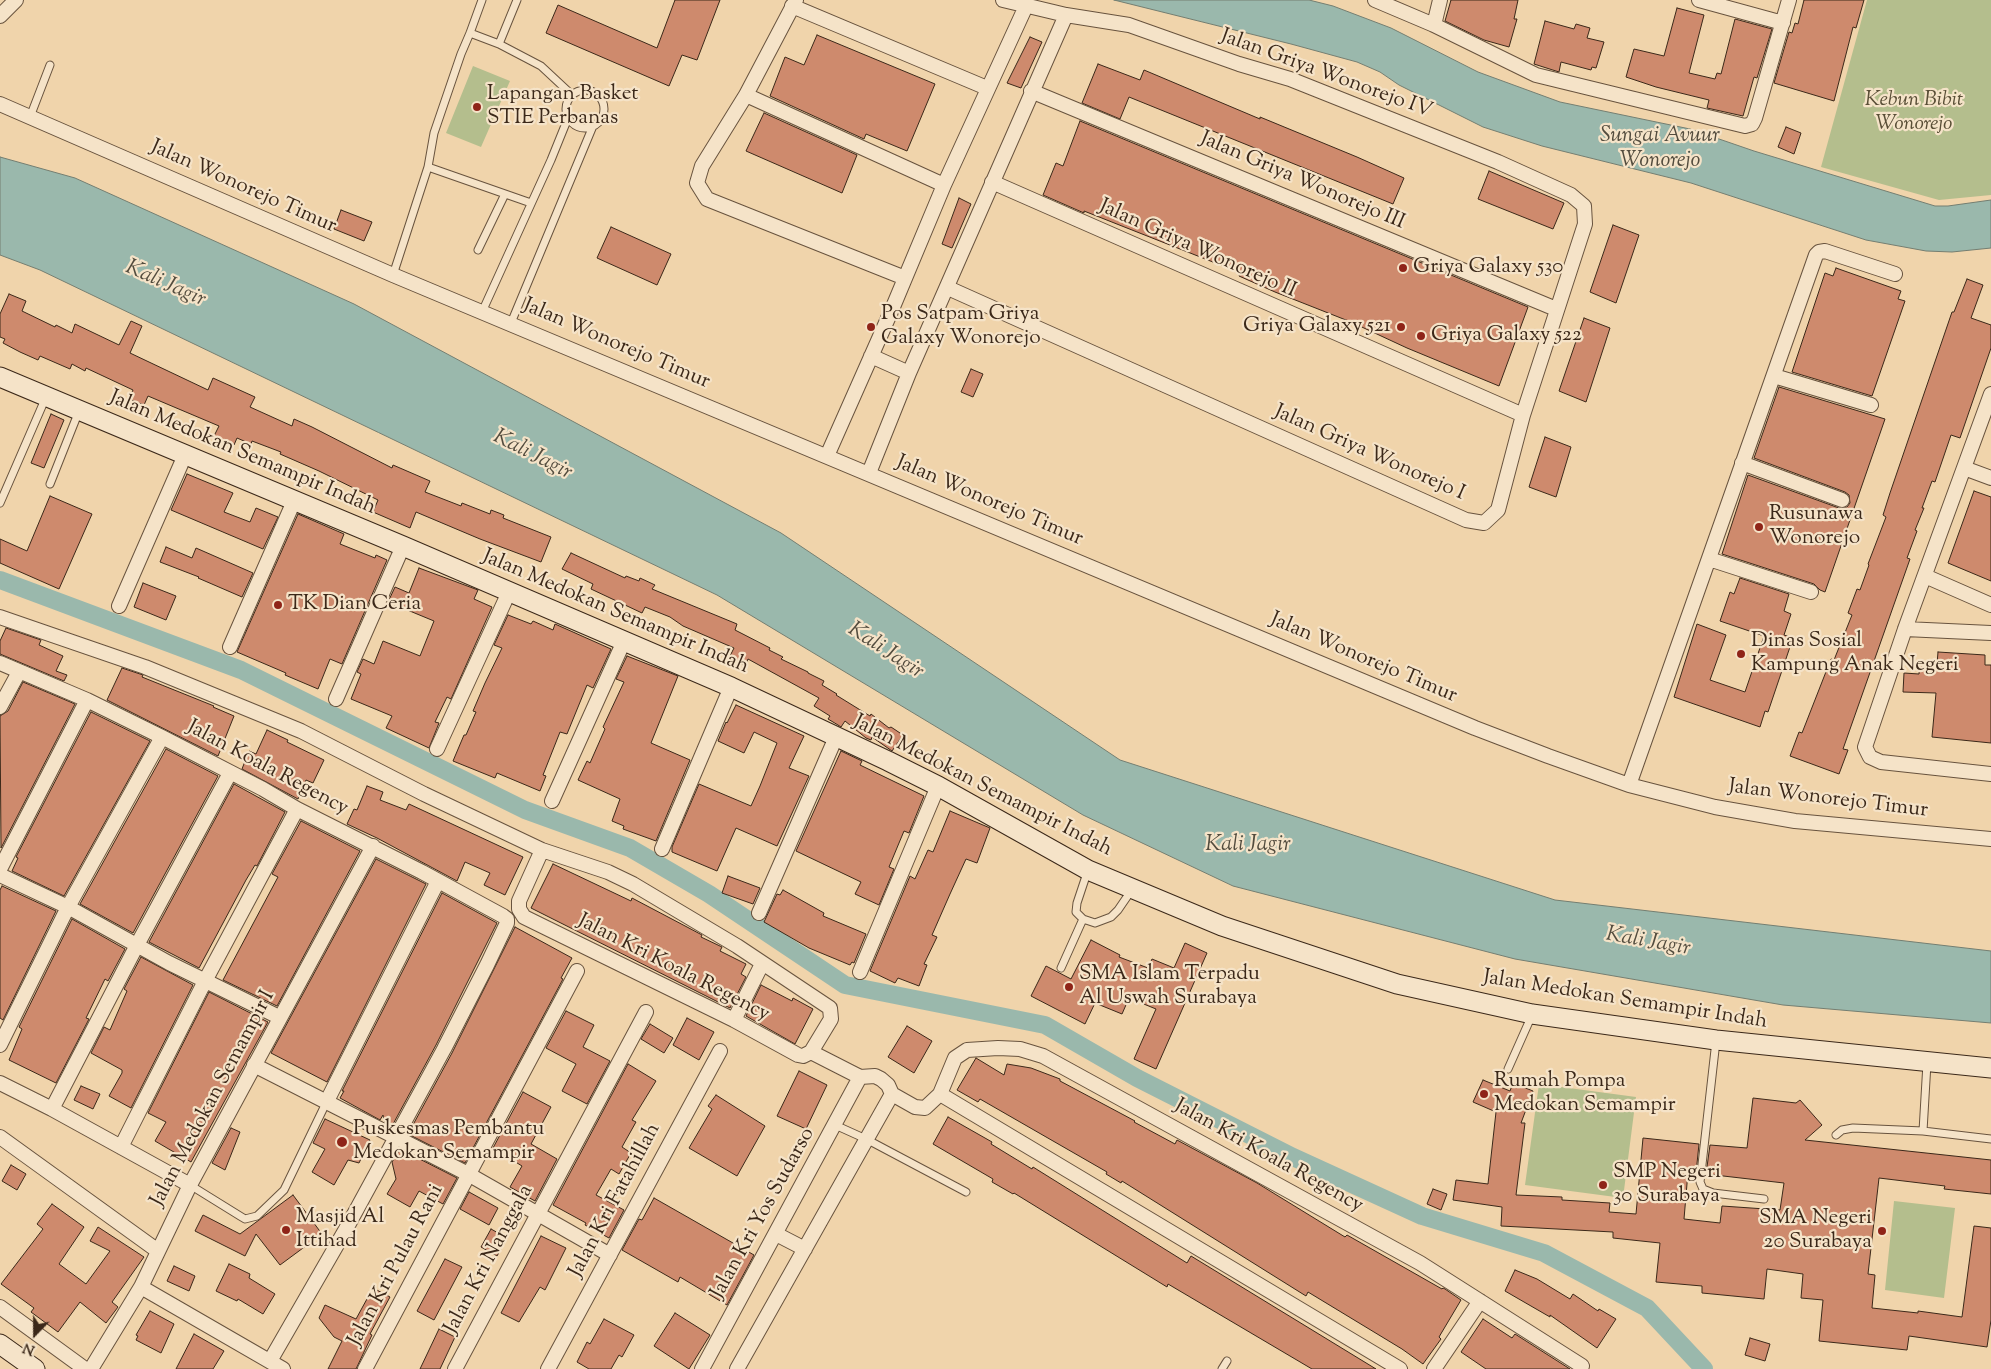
<!DOCTYPE html>
<style>
body{margin:0}
#map{position:relative;width:1991px;height:1369px;overflow:hidden;background:#f0d4ab;font-family:"Sorts Mill Goudy",serif}
canvas{display:block}
.north{position:absolute;left:10px;top:1309px;width:50px;height:50px;-webkit-text-stroke:4px #f5e3c8;paint-order:stroke;rotate:202deg;font-size:14px;font-weight:700;line-height:20px;text-align:center;color:#3b2819}
.north::after{content:'';display:block;margin:auto;width:18px;height:22px;background:#3b2819;clip-path:polygon(50% 0,100% 100%,50% 72%,0 100%)}
</style>
<div id="map">
<canvas width="1991" height="1369"></canvas>
<div class="north">N</div>
</div>
<script>
const c = document.querySelector('canvas').getContext('2d');
c.lineJoin = 'round';
function fillPath(path, color) { c.fillStyle = color; c.fill(path, 'evenodd'); }
const toPath = rows => new Path2D(rows.map(r => 'M' + r).join(''));
function trace(path, color, width, dash) { c.strokeStyle = color; c.lineWidth = width; c.lineCap = dash ? 'butt' : 'round'; c.setLineDash(dash || []); c.stroke(path); }
function drawText(font, color, halo, rows, align = 'center') {
  c.font = font + ' "Sorts Mill Goudy",serif'; c.lineWidth = 4.5; c.setLineDash([]); c.textBaseline = 'middle'; c.strokeStyle = halo; c.fillStyle = color; for (const [text, x, y, turn = 0] of rows) {
    c.save(); c.translate(x, y); c.rotate((+turn || 0) * Math.PI / 180); c.textAlign = isNaN(turn) ? turn : align; if (halo) c.strokeText(text, 0, 0); c.fillText(text, 0, 0); c.restore();
  }
}
const green = toPath([
 [1867,0,1991,0,1991,195,1939,200,1821,167],
 [473,66,510,81,481,147,446,133],
 [1539,1084,1636,1097,1623,1198,1525,1185],
 [1894,1201,1955,1208,1944,1298,1885,1290]
]);
const water = toPath([
 [1114,0,1309,0,1333,6,1391,28,1478,72,1560,102,1690,129,1754,151,1935,206,1948,206,1991,200,1991,248,1952,252,1926,251,1866,240,1691,183,1542,146,1483,127,1399,85,1380,72,1357,62,1291,44,1114,0],
 [0,157,75,178,354,304,781,533,1120,760,1555,900,1991,951,1991,1023,1783,1005,1515,959,1233,886,1083,815,717,595,40,270,0,255,0,157]
]);
const canal = toPath([
 [0,580,241,670,525,810,630,848,709,894,845,985,1045,1025,1137,1078,1293,1157,1422,1216,1544,1253,1647,1308,1704,1369]
]);
const building = toPath([
 [675,0,720,0,697,60,682,55,669,86,546,33,558,5,657,48,675,0],
 [1451,0,1518,0,1514,19,1517,19,1509,47,1484,40,1445,21,1451,0],
 [1804,0,1864,0,1856,28,1853,27,1834,101,1774,83,1789,32,1792,33,1795,23,1798,24,1804,0],
 [1677,8,1704,15,1689,73,1715,79,1717,73,1721,74,1735,19,1772,29,1757,78,1754,77,1743,116,1707,108,1709,100,1656,87,1626,77,1634,49,1664,56,1677,8],
 [1545,21,1574,29,1576,24,1590,28,1587,38,1604,42,1596,68,1592,67,1591,70,1561,62,1559,72,1534,64,1545,21],
 [817,35,935,84,907,151,866,134,864,139,770,96,785,57,804,65,817,35],
 [1030,37,1042,42,1021,88,1007,83,1030,37],
 [1098,64,1140,80,1144,70,1260,119,1260,117,1357,157,1404,178,1393,204,1129,97,1120,119,1082,103,1098,64],
 [764,113,857,155,842,193,746,151,764,113],
 [1080,121,1528,307,1499,386,1407,348,1351,322,1275,292,1239,276,1240,274,1223,266,1084,211,1084,213,1043,195,1056,163,1063,166,1080,121],
 [1786,127,1801,133,1794,154,1778,147,1786,127],
 [1489,171,1564,203,1553,229,1478,199,1489,171],
 [959,198,971,204,952,248,942,244,959,198],
 [341,210,372,222,364,241,334,229,341,210],
 [1613,225,1639,235,1616,303,1590,292,1613,225],
 [611,227,671,254,657,285,597,258,611,227],
 [1836,268,1901,291,1898,299,1905,301,1872,396,1792,372,1825,273,1833,276,1836,268],
 [1967,279,1983,285,1971,318,1991,325,1991,348,1960,438,1951,435,1935,482,1932,481,1922,508,1924,508,1915,530,1917,531,1907,558,1910,559,1843,749,1848,750,1839,774,1790,756,1799,732,1802,733,1831,659,1834,660,1852,615,1848,613,1857,589,1860,590,1869,565,1868,564,1886,517,1883,515,1890,493,1952,312,1954,312,1967,279],
 [9,294,26,301,22,311,55,327,56,325,72,333,75,324,119,345,131,321,142,326,130,353,208,390,213,378,255,397,250,407,292,426,294,419,312,427,392,468,393,465,430,481,425,492,461,506,462,503,490,514,491,510,504,515,503,518,551,537,541,562,480,539,416,512,410,528,373,512,378,500,319,471,280,454,281,452,252,441,251,444,237,438,234,445,214,436,219,426,148,396,144,405,129,399,133,390,86,368,85,371,72,364,70,369,40,356,38,360,20,352,3,343,5,339,0,337,0,314,9,294],
 [1584,318,1610,328,1586,402,1559,391,1584,318],
 [971,369,983,374,973,397,961,392,971,369],
 [1779,387,1885,419,1825,592,1820,590,1814,584,1722,554,1748,475,1839,508,1847,507,1850,503,1849,495,1845,492,1754,458,1779,387],
 [51,414,64,420,44,468,31,463,51,414],
 [1545,437,1571,447,1556,497,1529,487,1545,437],
 [187,474,233,493,224,512,250,522,256,508,278,517,263,549,171,510,187,474],
 [1974,491,1991,497,1991,581,1948,563,1974,491],
 [50,496,92,514,59,589,0,563,0,539,27,551,50,496],
 [298,514,344,534,340,544,375,558,376,555,387,560,342,664,330,659,318,689,285,675,286,673,237,652,298,514],
 [166,547,192,558,196,548,253,573,242,597,198,578,199,577,160,562,166,547],
 [571,553,625,578,626,576,639,581,640,578,655,585,652,589,737,624,735,630,770,648,769,650,783,657,781,659,808,672,808,673,824,681,822,685,837,694,836,695,870,716,871,714,889,728,891,727,903,735,892,751,872,737,871,740,866,738,845,721,841,727,838,725,828,719,830,716,814,706,819,698,748,659,745,666,729,658,734,648,683,626,670,617,645,607,642,613,591,589,593,584,562,569,571,553],
 [419,568,478,590,474,599,492,607,451,699,447,697,435,722,439,723,429,748,386,728,392,716,351,699,361,674,357,672,363,659,374,664,383,641,420,656,434,621,388,602,395,587,409,593,419,568],
 [1740,578,1789,594,1784,611,1791,614,1784,635,1793,638,1768,712,1765,711,1760,727,1674,697,1697,624,1726,635,1710,680,1745,692,1764,636,1720,621,1730,592,1734,594,1740,578],
 [143,583,176,596,166,620,134,607,143,583],
 [508,615,531,624,533,621,553,630,555,624,611,649,593,688,587,685,567,734,560,732,543,775,546,776,540,791,497,773,495,778,453,761,464,735,466,735,476,712,473,711,485,683,502,648,494,645,508,615],
 [6,628,41,640,39,645,63,656,56,671,67,675,64,681,0,654,0,641,6,628],
 [1938,652,1985,655,1985,665,1991,665,1991,743,1932,737,1936,693,1903,692,1904,673,1919,674,1920,663,1937,664,1938,652],
 [627,656,678,676,651,743,690,760,656,841,623,829,624,826,612,821,620,799,578,780,587,761,590,763,605,729,603,727,624,682,616,679,627,656],
 [122,668,143,675,142,677,214,706,213,707,234,716,218,756,107,700,122,668],
 [23,682,75,704,1,848,0,716,8,711,23,682],
 [736,705,804,736,789,768,809,776,777,846,736,828,717,871,672,852,672,847,699,784,751,806,760,786,777,743,754,732,744,753,718,741,726,722,727,723,736,705],
 [91,712,150,741,64,896,12,871,18,858,16,857,91,712],
 [267,730,288,740,287,742,324,760,313,783,306,780,298,799,242,769,249,751,256,754,267,730],
 [166,749,218,776,133,933,80,904,166,749],
 [841,751,862,761,860,765,924,796,909,833,904,831,889,867,894,869,879,905,855,894,861,882,796,851,841,751],
 [234,784,285,812,257,866,255,865,246,880,199,968,149,942,234,784],
 [367,786,383,792,380,800,406,810,409,804,523,857,505,895,484,885,490,873,465,862,457,881,377,838,347,824,354,809,357,810,367,786],
 [950,811,990,828,977,863,966,859,950,894,932,935,937,937,924,964,927,965,919,986,898,978,895,983,870,971,910,876,915,879,928,850,933,852,950,811],
 [301,821,360,851,277,1006,223,980,278,877,272,874,301,821],
 [376,859,426,884,327,1082,271,1053,376,859],
 [553,864,631,901,632,898,687,927,702,935,701,937,722,947,720,951,746,964,741,974,746,977,730,1008,531,908,553,864],
 [728,876,760,888,753,904,722,893,728,876],
 [2,886,56,911,3,1020,0,1018,0,890,2,886],
 [783,890,824,913,823,916,866,934,854,963,852,962,850,965,809,948,764,922,777,894,780,895,783,890],
 [442,893,497,923,436,1045,392,1126,384,1121,383,1115,380,1120,340,1098,344,1091,342,1091,442,893],
 [72,919,125,949,108,981,105,979,86,1018,89,1019,56,1083,9,1060,22,1029,19,1027,72,919],
 [515,927,572,958,561,978,563,979,465,1163,408,1134,452,1053,515,927],
 [1091,940,1120,955,1119,957,1148,968,1152,959,1174,968,1185,943,1207,953,1156,1069,1134,1059,1156,1009,1129,998,1122,1014,1095,1003,1085,1024,1031,996,1046,966,1071,979,1091,940],
 [141,957,193,985,131,1108,109,1096,122,1073,122,1070,91,1053,104,1027,110,1030,127,991,124,989,141,957],
 [761,985,792,1001,793,998,813,1009,795,1044,746,1016,761,985],
 [209,992,268,1022,191,1162,155,1141,166,1122,148,1113,209,992],
 [566,1011,594,1025,583,1047,610,1061,587,1104,562,1091,576,1064,546,1048,566,1011],
 [687,1018,714,1032,699,1060,673,1045,687,1018],
 [650,1024,673,1038,664,1053,641,1039,650,1024],
 [907,1026,932,1041,914,1073,888,1057,907,1026],
 [976,1058,1004,1075,1007,1064,1031,1068,1060,1079,1060,1081,1135,1121,1134,1122,1175,1144,1177,1140,1257,1183,1345,1237,1347,1235,1442,1289,1443,1288,1445,1289,1461,1300,1439,1337,1441,1339,1423,1364,1402,1349,1308,1292,1306,1296,1122,1181,1121,1183,1106,1174,1107,1172,980,1099,978,1102,957,1090,976,1058],
 [628,1064,656,1081,632,1120,636,1122,622,1147,631,1153,619,1174,611,1169,596,1195,624,1210,609,1238,585,1225,586,1223,553,1205,628,1064],
 [799,1071,827,1085,806,1129,777,1116,799,1071],
 [1483,1080,1510,1091,1513,1083,1533,1091,1521,1123,1525,1123,1516,1195,1562,1197,1562,1200,1610,1203,1609,1212,1636,1214,1643,1138,1699,1144,1696,1173,1688,1172,1684,1219,1720,1223,1722,1206,1780,1210,1784,1183,1706,1174,1710,1145,1747,1148,1753,1098,1796,1103,1800,1100,1822,1125,1805,1140,1991,1160,1991,1194,1944,1189,1945,1186,1879,1178,1868,1274,1875,1275,1872,1308,1918,1313,1918,1311,1962,1317,1974,1226,1991,1228,1991,1320,1987,1347,1909,1336,1907,1350,1819,1341,1823,1300,1801,1298,1803,1274,1767,1269,1764,1299,1702,1293,1702,1286,1656,1282,1660,1243,1613,1238,1613,1232,1501,1226,1502,1207,1453,1200,1456,1180,1488,1184,1496,1112,1473,1102,1483,1080],
 [81,1086,100,1094,93,1109,74,1100,81,1086],
 [523,1092,551,1107,531,1144,557,1159,535,1201,510,1187,522,1166,493,1148,523,1092],
 [716,1095,765,1126,737,1176,689,1148,712,1109,708,1106,716,1095],
 [948,1117,992,1142,991,1144,1032,1169,1033,1167,1187,1263,1191,1256,1376,1369,1312,1369,1168,1284,1167,1287,1014,1193,1013,1194,992,1182,993,1179,933,1144,948,1117],
 [325,1119,370,1140,359,1163,348,1160,334,1185,312,1172,325,1149,313,1143,325,1119],
 [231,1128,240,1132,225,1170,212,1163,231,1128],
 [402,1150,457,1178,443,1204,419,1191,410,1207,387,1194,396,1179,392,1162,399,1151,402,1150],
 [11,1165,26,1174,17,1190,2,1181,11,1165],
 [1433,1189,1447,1194,1441,1210,1427,1204,1433,1189],
 [469,1192,498,1208,489,1225,460,1209,469,1192],
 [293,1195,322,1234,280,1265,256,1234,245,1256,195,1231,203,1215,240,1234,293,1195],
 [654,1198,754,1255,727,1305,680,1277,678,1282,622,1250,639,1219,642,1220,654,1198],
 [52,1204,84,1227,59,1264,86,1284,110,1251,90,1241,98,1227,144,1257,112,1302,118,1307,106,1323,80,1302,58,1332,31,1312,34,1308,1,1284,43,1229,37,1224,52,1204],
 [491,1229,507,1238,497,1256,481,1247,491,1229],
 [541,1236,566,1248,545,1290,540,1287,519,1322,501,1313,541,1236],
 [445,1259,462,1267,434,1320,417,1311,445,1259],
 [229,1264,250,1274,249,1278,275,1294,263,1314,238,1299,237,1301,216,1291,229,1264],
 [174,1266,195,1276,189,1291,167,1281,174,1266],
 [1515,1270,1537,1279,1570,1299,1573,1294,1598,1311,1599,1309,1616,1319,1597,1348,1550,1315,1550,1317,1505,1291,1515,1270],
 [373,1288,390,1297,370,1334,372,1335,356,1369,328,1369,342,1341,334,1337,319,1318,325,1305,356,1319,373,1288],
 [150,1311,174,1324,161,1353,136,1340,138,1336,136,1335,150,1311],
 [675,1313,710,1335,689,1369,654,1346,675,1313],
 [604,1319,634,1335,622,1357,619,1355,611,1369,589,1369,577,1362,587,1342,590,1344,604,1319],
 [1483,1319,1512,1338,1515,1334,1570,1369,1486,1369,1461,1352,1483,1319],
 [439,1329,455,1337,440,1369,420,1369,439,1329],
 [194,1334,224,1351,213,1369,176,1369,194,1334],
 [1750,1338,1770,1344,1765,1361,1745,1355,1750,1338]
]);
const lane = toPath([
 [470,33,499,44,541,66,571,94],
 [499,44,517,0],
 '566 109a19 19 0 1 1 38 0a19 19 0 1 1-38 0Z',
 [30,117,50,65],
 [428,167,531,203],
 [478,250,505,194],
 [393,275,428,167,434,133,461,54,470,33,482,0],
 [482,312,551,160,568,118],
 [511,323,593,126],
 [50,484,79,411],
 [0,503,46,397],
 [1088,870,1077,903,1076,912,1083,919,1095,923,1111,917,1118,910,1131,891],
 [1061,968,1083,919],
 [1716,1041,1700,1182,1703,1189,1713,1193,1764,1199],
 [1508,1069,1532,1015],
 [835,1125,866,1139,966,1192],
 [1923,1131,1927,1063],
 [1836,1135,1842,1130,1853,1128,1923,1131,1991,1139],
 [190,1185,240,1216,245,1219,257,1216,284,1190,327,1101],
 [1222,1369,1227,1361]
]);
const street = toPath([
 [796,0,746,95,702,166,697,183,707,199,905,278],
 [1375,0,1434,25,1536,75,1745,126,1752,124,1755,118,1789,0],
 [1699,0,1783,23],
 [792,6,987,88],
 [0,16,16,0],
 [1434,25,1440,0],
 [1031,91,1556,309],
 [746,95,944,185],
 [0,104,393,275,1475,728,1548,756,1629,785,1715,807,1795,821,1991,839],
 [992,182,1523,415],
 [948,288,1466,520,1484,523,1498,510,1523,415,1585,224,1584,206,1571,195,1498,162,1290,79,1239,64,1129,25,1066,15,1003,0],
 [871,356,909,373],
 [1774,376,1871,405],
 [1991,394,1905,629,1865,747,1870,757,1881,762,1991,774],
 [827,456,893,307,944,185,1026,6],
 [1742,463,1842,500],
 [1964,468,1991,478],
 [869,473,909,373,1066,15],
 [1709,559,1811,592],
 [1925,576,1991,605],
 [119,606,185,455],
 [0,617,145,667,301,731,424,794,542,850,608,872,633,884,737,946,830,1008,831,1019,811,1052,803,1056,798,1055,734,1020,524,917,519,909,519,901,542,850],
 [1905,629,1991,633],
 [230,647,294,501],
 [0,663,87,700,162,737,263,789,297,809,422,872,503,916,507,919,507,923,487,965,444,1049,346,1229,270,1361],
 [336,699,403,546],
 [0,707,19,672],
 [437,749,509,592],
 [1629,785,1816,255,1819,252,1825,251,1895,274],
 [552,801,624,641],
 [662,849,731,687],
 [0,869,87,700],
 [0,875,68,907,169,963,279,1017],
 [759,913,836,737],
 [860,972,938,786],
 [734,1020,762,964],
 [0,1045,68,907,162,737],
 [811,1052,860,1077,875,1076,881,1079,888,1085,892,1094,915,1107,925,1108,940,1094,1400,1369],
 [254,1065,468,1174,610,1255],
 [0,1083,52,1109,190,1185],
 [940,1094,955,1058,967,1050,998,1048,1020,1049,1043,1056,1420,1263,1582,1366],
 [327,1101,438,881],
 [52,1109,137,945,230,773],
 [0,1137,158,1251],
 [121,1147,205,981,297,809],
 [776,1234,805,1249],
 [141,1287,283,1369],
 [0,1307,85,1369],
 [91,1369,141,1287,190,1185,373,846],
 [365,1369,577,971],
 [455,1369,646,1012],
 [548,1369,720,1051],
 [702,1369,860,1077],
 [737,1369,892,1094],
 [1434,1369,1480,1301]
]);
const secondary = toPath([
 [0,377,403,546,731,687,888,761,938,786,1088,870,1222,926,1397,984,1532,1014,1716,1040,1991,1068],
 [0,1344,35,1369]
]);
const markers = [
 [477,107,5,"#8f2418"],
 [1403,268,5,"#8f2418"],
 [871,327,5,"#8f2418"],
 [1401,327,5,"#8f2418"],
 [1421,336,5,"#8f2418"],
 [1759,527,5,"#8f2418"],
 [278,605,5,"#8f2418"],
 [1741,654,5,"#8f2418"],
 [1069,987,5,"#8f2418"],
 [1484,1094,5,"#8f2418"],
 [342,1142,6,"#8f2418"],
 [1603,1185,5,"#8f2418"],
 [286,1230,5,"#8f2418"],
 [1882,1231,5,"#8f2418"]
];
const streetNames = [
 ["Jalan Griya Wonorejo IV",1326,75,20],
 ["Jalan Griya Wonorejo III",1302,182,23],
 ["Jalan Wonorejo Timur",243,188,24],
 ["Jalan Griya Wonorejo II",1197,250,24],
 ["Jalan Wonorejo Timur",616,345,23],
 ["Jalan Medokan Semampir Indah",242,454,23],
 ["Jalan Griya Wonorejo I",1369,454,24],
 ["Jalan Wonorejo Timur",989,502,23],
 ["Jalan Medokan Semampir Indah",615,613,23],
 ["Jalan Wonorejo Timur",1363,659,23],
 ["Jalan Koala Regency",267,769,28],
 ["Jalan Medokan Semampir Indah",982,787,27],
 ["Jalan Wonorejo Timur",1828,800,7],
 ["Jalan Kri Koala Regency",673,969,27],
 ["Jalan Medokan Semampir Indah",1625,1001,9],
 ["Jalan Medokan Semampir I",214,1099,-62],
 ["Jalan Kri Koala Regency",1268,1157,29],
 ["Jalan Kri Fatahillah",616,1201,-62],
 ["Jalan Kri Yos Sudarso",764,1214,-61],
 ["Jalan Kri Nanggala",490,1260,-62],
 ["Jalan Kri Pulau Rani",397,1266,-62]
];
const poiNames = [
 ["Lapangan Basket",487,95],
 ["STIE Perbanas",487,119],
 ["Griya Galaxy 530",1413,268],
 ["Pos Satpam Griya",881,315],
 ["Galaxy Wonorejo",881,339],
 ["Griya Galaxy 521",1391,327,"right"],
 ["Griya Galaxy 522",1431,336],
 ["Rusunawa",1769,515],
 ["Wonorejo",1769,539],
 ["TK Dian Ceria",288,605],
 ["Dinas Sosial",1751,642],
 ["Kampung Anak Negeri",1751,666],
 ["SMA Islam Terpadu",1079,975],
 ["Al Uswah Surabaya",1079,999],
 ["Rumah Pompa",1494,1082],
 ["Medokan Semampir",1494,1106],
 ["Puskesmas Pembantu",353,1130],
 ["Medokan Semampir",353,1154],
 ["SMP Negeri",1613,1173],
 ["30 Surabaya",1613,1197],
 ["Masjid Al",296,1218],
 ["Ittihad",296,1242],
 ["SMA Negeri",1872,1219,"right"],
 ["20 Surabaya",1872,1243,"right"]
];
const parkNames = [
 ["Kebun Bibit",1914,101],
 ["Wonorejo",1914,125]
];
const waterNames = [
 ["Sungai Avuur",1660,137],
 ["Wonorejo",1660,162],
 ["Kali Jagir",165,285,24],
 ["Kali Jagir",532,456,27],
 ["Kali Jagir",885,652,33],
 ["Kali Jagir",1248,846],
 ["Kali Jagir",1648,943,10]
];
fillPath(green, '#b4be8d');
fillPath(water, '#9ab8ac');
trace(water, '#747e71', 1);
trace(canal, '#9ab8ac', 18);
fillPath(building, '#ce8a6d');
trace(building, '#3b2819', 1);
trace(lane, '#68533e', 9);
trace(street, '#68533e', 16);
trace(secondary, '#3b2819', 21);
trace(lane, '#f5e3c8', 7);
trace(street, '#f5e3c8', 14);
trace(secondary, '#f5e3c8', 19);
for (const [x, y, r, color] of markers) { const dot = new Path2D(); dot.arc(x, y, r, 0, 2 * Math.PI); c.fillStyle = color; c.fill(dot); trace(dot, '#f5e3c8', 2); }
drawText('21px', '#3b2819', '#f5e3c8', streetNames);
drawText('21px', '#3b2819', '#f5e3c8', poiNames, 'left');
drawText('italic 21px', '#594e36', '#f5e3c8', parkNames);
drawText('italic 22px', '#534c3e', '#f5e3c8', waterNames);
</script>
